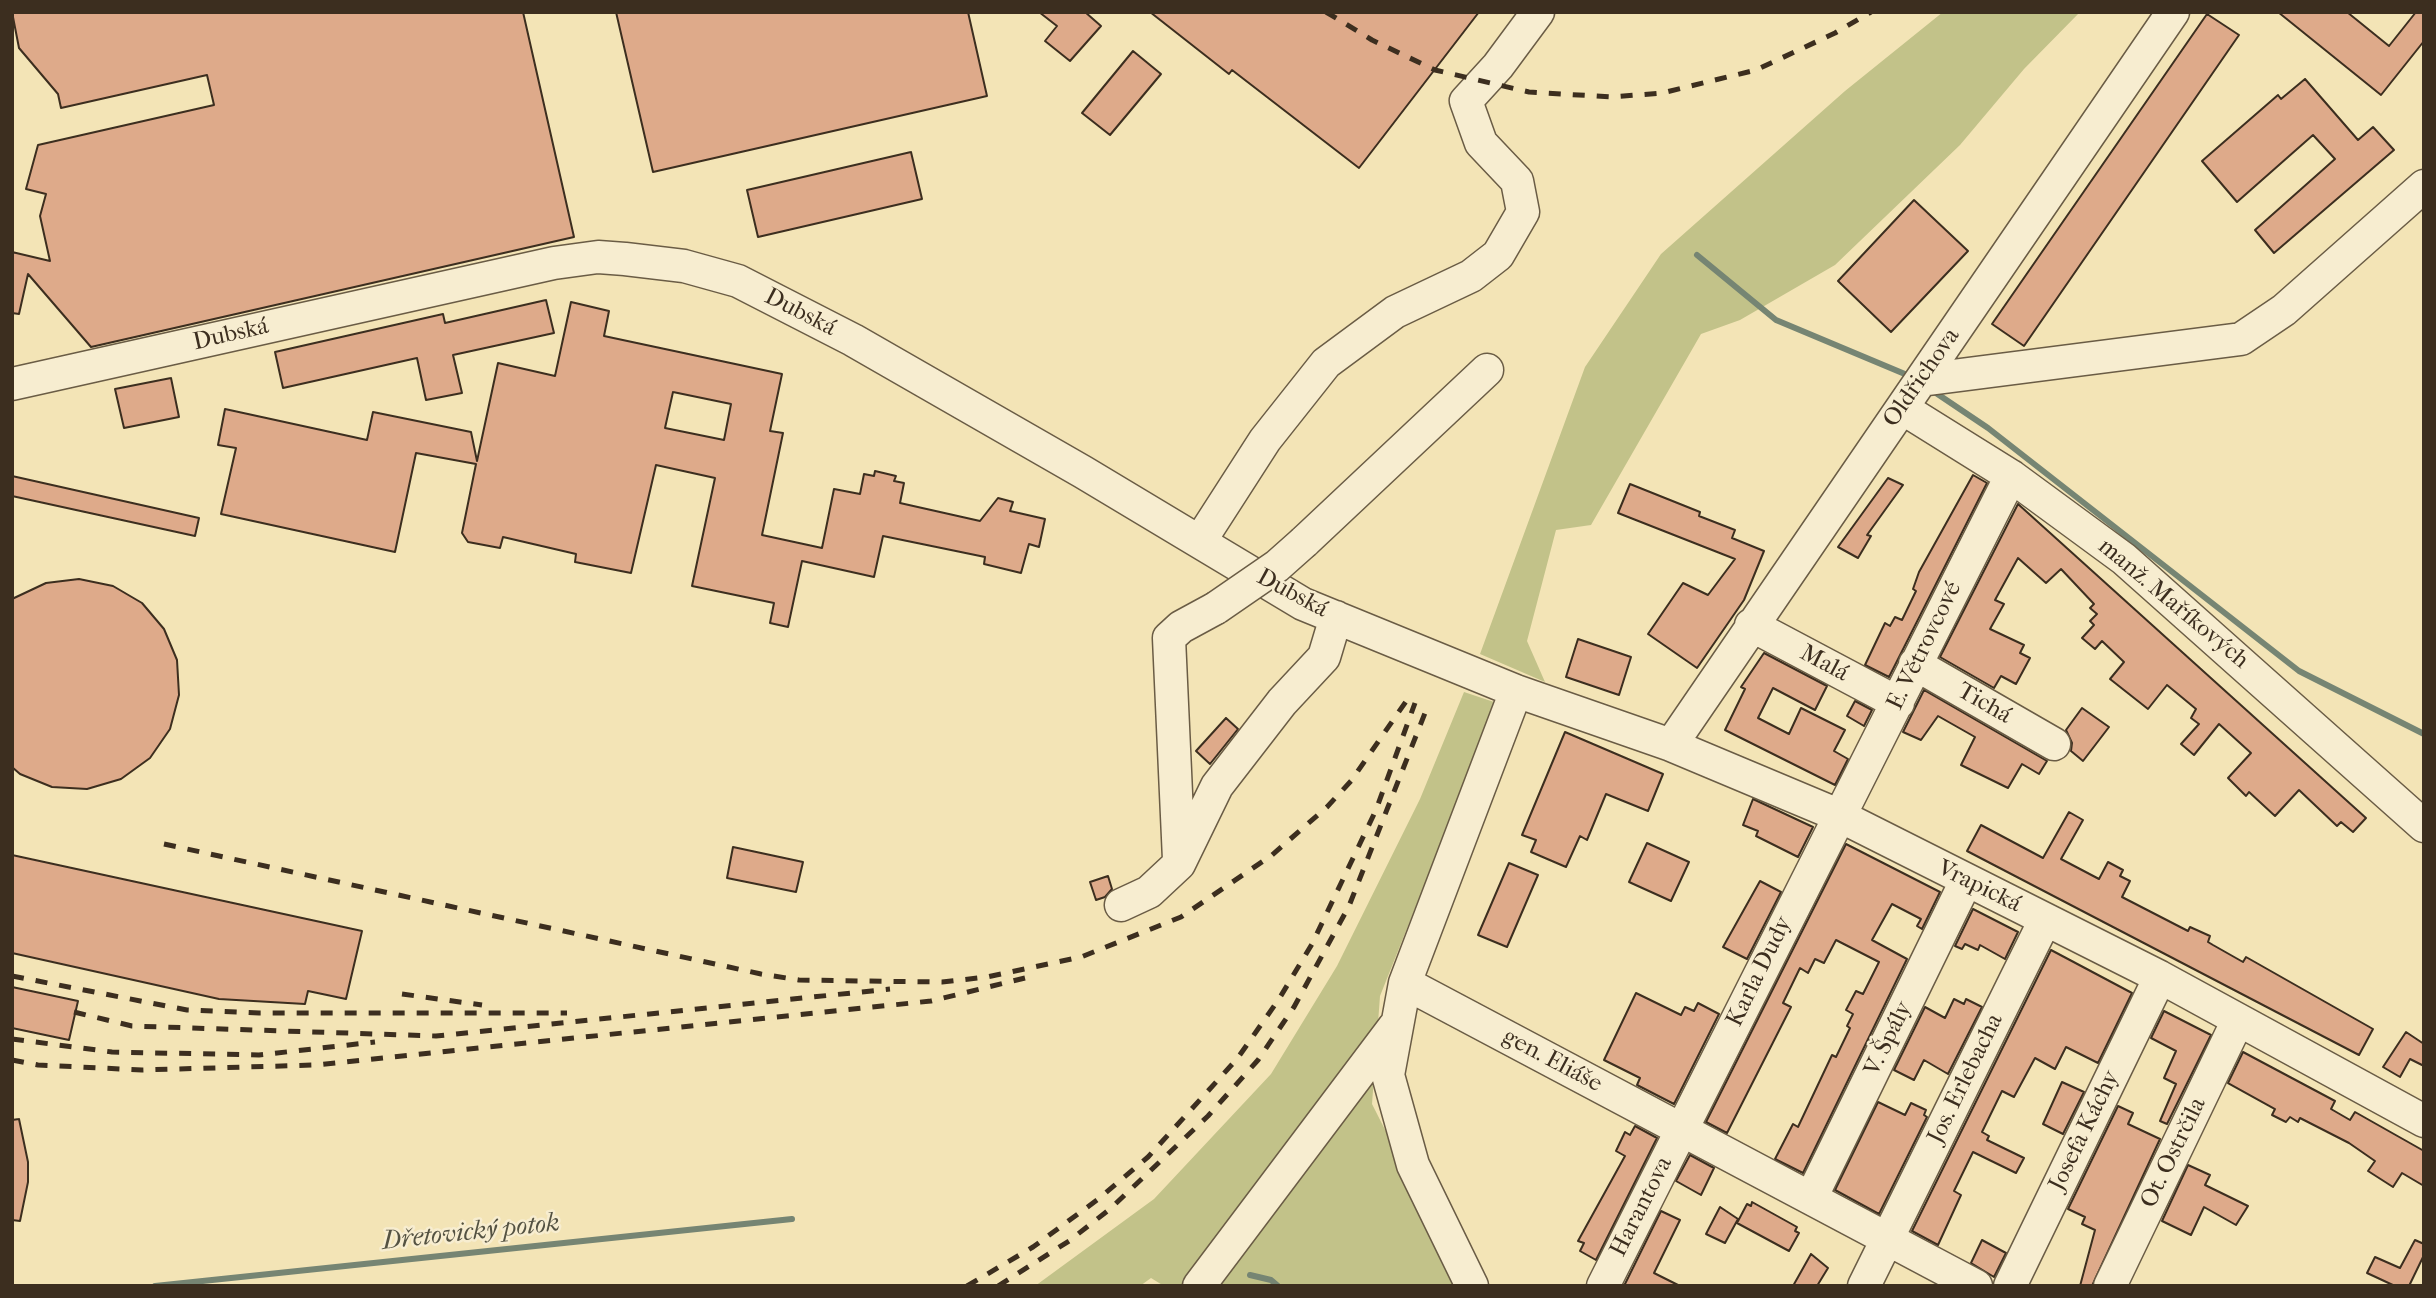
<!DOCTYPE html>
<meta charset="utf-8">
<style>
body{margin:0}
#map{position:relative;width:2436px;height:1298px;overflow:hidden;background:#f3e4b6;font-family:"IM FELL French Canon",serif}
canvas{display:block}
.frame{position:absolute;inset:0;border:14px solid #3c2e1f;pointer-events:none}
</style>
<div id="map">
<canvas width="2436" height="1298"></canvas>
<div class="frame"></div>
</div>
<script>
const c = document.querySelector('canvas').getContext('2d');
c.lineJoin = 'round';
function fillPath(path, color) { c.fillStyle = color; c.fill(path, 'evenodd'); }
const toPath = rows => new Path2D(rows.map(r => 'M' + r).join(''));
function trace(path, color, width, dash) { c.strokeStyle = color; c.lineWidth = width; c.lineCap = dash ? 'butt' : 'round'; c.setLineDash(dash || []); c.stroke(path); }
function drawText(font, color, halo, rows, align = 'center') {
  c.font = font + ' "IM FELL French Canon",serif'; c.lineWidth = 5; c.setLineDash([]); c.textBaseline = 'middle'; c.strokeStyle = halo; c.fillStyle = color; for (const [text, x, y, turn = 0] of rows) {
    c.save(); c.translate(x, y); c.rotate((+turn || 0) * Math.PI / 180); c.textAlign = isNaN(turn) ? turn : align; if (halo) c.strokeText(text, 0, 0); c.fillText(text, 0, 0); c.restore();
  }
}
const green = toPath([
 [1943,12,2080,12,2024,69,1960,145,1835,265,1740,320,1701,334,1591,525,1556,530,1527,641,1545,682,1480,654,1585,367,1661,254,1845,91],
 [1464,692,1497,703,1380,996,1372,1104,1464,1286,1164,1286,1151,1278,1140,1286,1035,1286,1154,1199,1271,1074,1337,966,1420,799]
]);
const stream = toPath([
 [1697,255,1776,320,1912,377],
 [1933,391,1988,428,2299,671,2424,734],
 [1250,1275,1271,1280,1278,1286],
 [155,1286,792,1219]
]);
const building = toPath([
 [12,12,523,12,574,237,91,347,28,274,19,314,12,313,12,252,50,261,40,216,46,194,26,189,38,145,214,105,207,75,61,108,58,94,19,48,12,12],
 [616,12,968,12,987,96,653,172,616,12],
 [1039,12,1085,12,1101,26,1070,61,1045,41,1057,26,1039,12],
 [1150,12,1479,12,1359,168,1232,70,1229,74,1150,12],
 [2278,12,2347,12,2389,46,2416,12,2424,12,2424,41,2381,95,2278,12],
 [2207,14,2239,35,2024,346,1992,324,2207,14],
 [1133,51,1161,74,1110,135,1082,113,1133,51],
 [2305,79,2358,140,2373,127,2394,150,2274,253,2255,230,2335,159,2313,135,2237,202,2202,161,2278,95,2281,99,2305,79],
 [911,152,922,199,758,237,747,190,911,152],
 [1914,200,1968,251,1891,332,1838,281,1914,200],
 [546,300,554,333,453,355,462,393,426,400,417,358,283,388,275,352,443,314,445,323,546,300],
 [571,302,609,311,604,336,782,374,770,431,783,433,762,535,822,548,834,489,860,494,864,474,874,476,875,471,896,476,894,481,904,483,900,503,980,521,998,498,1013,502,1010,511,1045,519,1039,547,1029,544,1021,573,984,564,985,557,883,536,874,577,802,561,788,627,770,623,774,603,692,586,715,478,656,465,631,573,575,562,576,554,503,537,500,548,468,542,462,533,476,464,416,453,395,552,221,514,236,448,218,445,225,409,367,440,373,412,471,432,477,461,498,363,555,376,571,302],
 [673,392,731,404,724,440,665,428,673,392],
 [171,378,179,417,124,428,115,389,171,378],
 [1973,475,1987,483,1889,677,1865,665,1885,623,1890,626,1895,617,1902,620,1916,591,1913,589,1919,572,1973,475],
 [12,476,199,518,195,536,12,496,12,476],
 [1888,478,1903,485,1867,535,1871,536,1858,558,1838,547,1888,478],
 [1630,484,1700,512,1699,516,1735,530,1732,538,1764,551,1744,600,1697,668,1648,634,1683,583,1708,595,1735,559,1618,513,1630,484],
 [2018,504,2366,818,2353,832,2341,822,2337,826,2299,790,2275,816,2249,792,2246,796,2228,778,2251,753,2219,724,2194,755,2181,744,2199,724,2191,718,2196,709,2167,685,2148,709,2110,679,2124,662,2102,641,2095,649,2082,638,2094,625,2090,621,2097,614,2090,608,2094,604,2061,569,2046,583,2018,558,1995,600,2004,604,1990,629,2024,645,2020,653,2030,658,2016,684,2001,676,1994,688,1940,657,2018,504],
 [79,579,113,586,142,603,164,629,177,660,179,695,170,729,150,758,121,779,87,789,52,787,20,774,12,767,12,599,46,583,79,579],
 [1578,639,1631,657,1619,695,1566,677,1578,639],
 [1764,653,1827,686,1815,710,1773,688,1758,718,1789,734,1801,708,1845,730,1834,751,1848,759,1835,785,1725,730,1745,689,1741,687,1764,653],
 [1924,690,2047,761,2039,774,2022,764,2008,788,1961,765,1975,737,1938,716,1921,740,1903,732,1924,690],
 [1855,701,1872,710,1864,726,1847,716,1855,701],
 [2082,708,2109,727,2083,761,2071,751,2072,743,2066,730,2082,708],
 [1226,718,1238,729,1210,764,1196,751,1226,718],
 [1565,732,1663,774,1648,811,1606,794,1587,840,1580,836,1566,867,1531,852,1536,840,1522,835,1565,732],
 [1753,799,1813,827,1798,857,1756,836,1758,831,1743,825,1753,799],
 [2069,812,2083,820,2061,859,2099,879,2108,862,2123,870,2120,876,2130,881,2122,897,2188,931,2190,927,2210,936,2208,942,2213,945,2243,962,2246,957,2373,1029,2359,1055,1967,851,1981,825,2043,858,2069,812],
 [1647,843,1689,862,1671,901,1629,882,1647,843],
 [1846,844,1940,892,1922,929,1917,926,1921,919,1892,904,1872,940,1907,959,1803,1173,1775,1159,1793,1124,1798,1127,1832,1055,1836,1057,1850,1028,1847,1026,1853,1014,1846,1010,1856,991,1863,994,1879,962,1836,940,1824,963,1815,959,1808,973,1800,968,1783,1003,1791,1007,1727,1133,1706,1122,1846,844],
 [733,847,803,862,796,892,727,878,733,847],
 [12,855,362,931,346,999,308,991,305,1004,219,999,12,953,12,855],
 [1509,863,1538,875,1507,947,1478,935,1509,863],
 [1108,876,1112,889,1105,897,1096,900,1090,882,1108,876],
 [1760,881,1781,892,1747,959,1723,947,1760,881],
 [1973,909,2018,932,2005,959,1980,945,1978,950,1965,944,1962,949,1955,946,1973,909],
 [2051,950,2132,993,2098,1063,2066,1047,2055,1069,2035,1058,2014,1097,2002,1091,1982,1132,1989,1136,1987,1140,2024,1158,2016,1173,1973,1152,1954,1191,1961,1195,1938,1245,1912,1231,2051,950],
 [12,987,78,1001,69,1040,12,1028,12,987],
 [1636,993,1681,1015,1685,1007,1694,1011,1698,1003,1719,1014,1674,1104,1637,1085,1640,1078,1604,1060,1636,993],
 [1954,999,1964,1004,1966,999,1982,1007,1948,1074,1924,1060,1914,1080,1894,1070,1925,1007,1945,1018,1954,999],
 [2164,1011,2211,1035,2167,1124,2160,1121,2176,1084,2164,1078,2176,1051,2151,1038,2164,1011],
 [2406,1032,2424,1044,2424,1066,2410,1059,2400,1077,2383,1067,2406,1032],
 [2243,1052,2335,1101,2331,1109,2350,1120,2355,1112,2424,1151,2424,1186,2402,1173,2393,1187,2368,1171,2375,1161,2349,1143,2300,1118,2298,1122,2290,1117,2286,1122,2272,1115,2275,1109,2228,1083,2243,1052],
 [2062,1082,2084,1092,2063,1134,2043,1124,2062,1082],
 [1878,1102,1905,1115,1911,1103,1926,1110,1924,1115,1927,1117,1879,1214,1835,1190,1878,1102],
 [2118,1106,2133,1113,2128,1124,2160,1139,2092,1286,2080,1286,2095,1230,2082,1224,2085,1217,2068,1209,2118,1106],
 [19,1119,28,1162,28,1182,20,1221,12,1220,12,1120,19,1119],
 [1635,1126,1657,1138,1596,1260,1580,1251,1584,1243,1578,1241,1625,1156,1616,1151,1625,1132,1630,1135,1635,1126],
 [1690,1155,1714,1168,1701,1195,1676,1181,1690,1155],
 [2188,1165,2210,1175,2205,1185,2248,1206,2236,1225,2204,1207,2191,1235,2162,1221,2188,1165],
 [1752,1202,1797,1227,1795,1231,1799,1233,1789,1251,1737,1223,1747,1204,1751,1206,1752,1202],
 [1720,1207,1738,1219,1725,1243,1706,1234,1720,1207],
 [1661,1211,1680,1220,1654,1273,1680,1286,1624,1286,1661,1211],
 [1982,1240,2006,1253,1994,1277,1971,1263,1982,1240],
 [2415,1240,2424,1244,2424,1255,2409,1286,2395,1286,2367,1273,2375,1257,2400,1268,2415,1240],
 [1811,1254,1828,1268,1817,1286,1793,1286,1811,1254]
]);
const minor = toPath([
 [1921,380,2241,339,2284,310,2424,186],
 [12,384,554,263,598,257,625,259,684,266,738,281,853,340,1083,472,1303,604,1516,691,1671,745,1838,815,2160,977,2424,1121],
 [1902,408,2011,476,2124,559,2424,826],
 [1200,541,1265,440,1326,363,1395,312,1471,276,1498,255,1523,212,1517,181,1481,143,1466,101,1498,66,1538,12],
 [1304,542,1487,370],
 [1751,625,1898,703],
 [1915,664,2054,744],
 [1671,745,2173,12],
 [1179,860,1169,638,1181,627,1216,608],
 [1121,905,1149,892,1179,864,1217,786,1282,702,1324,657,1336,617],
 [1405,983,1976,1286],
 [1812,1196,1966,881],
 [1199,1286,1394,1027],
 [1472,1286,1413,1165,1388,1075,1405,983,1516,691],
 [1603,1286,2011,476],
 [1864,1286,2045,920],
 [2010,1286,2160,977],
 [2110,1286,2238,1020]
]);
const rail = toPath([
 [1326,12,1372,40,1435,70,1529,92,1612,97,1662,93,1756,70,1835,33,1871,12],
 [164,844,761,974,799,980,863,981,942,982,987,977,1081,957,1181,917,1272,855,1327,807,1351,781,1407,700],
 [12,976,187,1010,259,1013,567,1013],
 [402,994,482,1005],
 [74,1012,132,1026,436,1036,890,989],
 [12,1039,112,1052,259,1055,375,1042],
 [12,1060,38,1065,142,1070,315,1065,931,1001,1025,978],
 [967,1286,1033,1247,1097,1200,1148,1157,1237,1059,1279,999,1312,944,1376,810,1415,703],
 [998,1286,1069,1241,1110,1209,1208,1116,1258,1060,1294,1007,1349,906,1427,708]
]);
const minorBridge = toPath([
 [1216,608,1277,566,1304,542]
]);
const streetNames = [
 ["Dubská",800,313,27],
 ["Dubská",231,335,-13],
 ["Oldřichova",1922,378,-55],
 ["Dubská",1292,594,28],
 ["manž. Maříkových",2173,604,40],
 ["E. Větrovcové",1925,646,-64],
 ["Malá",1824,664,28],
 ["Tichá",1984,704,30],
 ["Vrapická",1979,887,26],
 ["Karla Dudy",1760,972,-64],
 ["V. Špály",1889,1039,-64],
 ["gen. Eliáše",1552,1061,28],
 ["Jos. Erlebacha",1966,1079,-64],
 ["Josefa Káchy",2085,1131,-64],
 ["Ot. Ostrčila",2174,1153,-64],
 ["Harantova",1642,1207,-63]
];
const waterNames = [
 ["Dřetovický potok",471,1233,-6]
];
fillPath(green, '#c2c289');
trace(stream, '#768573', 6);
fillPath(building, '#deaa8a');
trace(building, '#3c2e1f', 2);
trace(minor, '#6a5c45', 35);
trace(minor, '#f7edd0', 32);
trace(rail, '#3c2e1f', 5, [12, 12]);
trace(minorBridge, '#6a5c45', 35, []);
trace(minorBridge, '#f7edd0', 32);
drawText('24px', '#3c2e1f', '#f7edd0', streetNames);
drawText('italic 26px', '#545242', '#f7edd0', waterNames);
</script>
